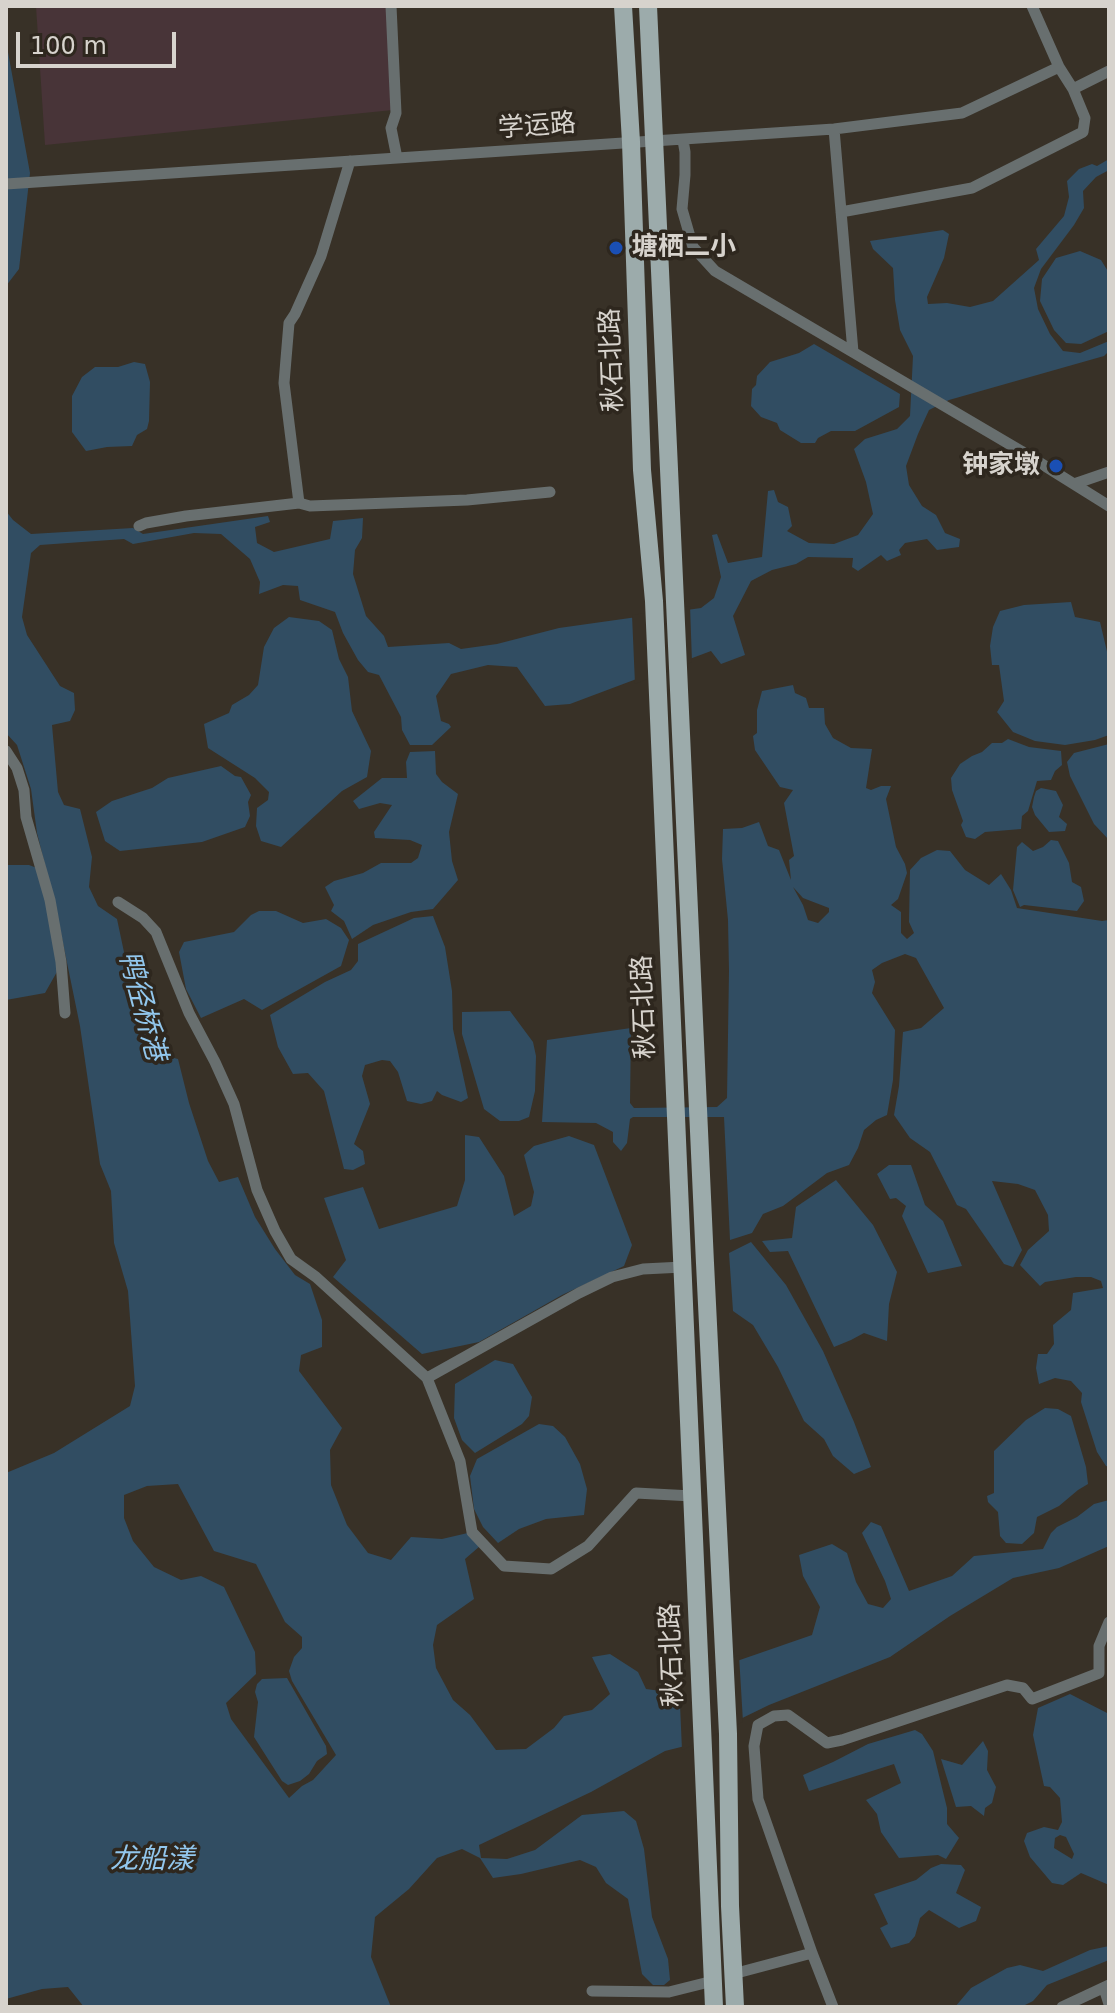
<!DOCTYPE html>
<meta charset="utf-8">
<style>
body{margin:0}
#map{position:relative;width:1115px;height:2013px;overflow:hidden;background:#383127;font-family:"DejaVu Sans",sans-serif}
canvas{display:block}
.frame{position:absolute;inset:0;border:8px solid #d7d3cd;pointer-events:none}
.scale{position:absolute;left:16px;top:32px;width:160px;height:36px;box-sizing:border-box;border:4px solid #d7d3cd;border-top:0;padding-left:10px;font-size:24px;line-height:28px;white-space:nowrap;color:#d7d3cd;-webkit-text-stroke:6px #2e271e;paint-order:stroke}
</style>
<div id="map">
<canvas width="1115" height="2013"></canvas>
<div class="frame"></div>
<div class="scale">100 m</div>
</div>
<script>
const c = document.querySelector('canvas').getContext('2d');
c.lineJoin = 'round';
function fillPath(path, color) { c.fillStyle = color; c.fill(path, 'evenodd'); }
const toPath = rows => new Path2D(rows.map(r => 'M' + r).join(''));
function trace(path, color, width, dash) { c.strokeStyle = color; c.lineWidth = width; c.lineCap = dash ? 'butt' : 'round'; c.setLineDash(dash || []); c.stroke(path); }
function drawText(font, color, halo, rows, align = 'center') {
  c.font = font + ' "DejaVu Sans","Noto Sans SC",sans-serif'; c.lineWidth = 7; c.setLineDash([]); c.textBaseline = 'middle'; c.strokeStyle = halo; c.fillStyle = color; for (const [text, x, y, turn = 0] of rows) {
    c.save(); c.translate(x, y); c.rotate((+turn || 0) * Math.PI / 180); c.textAlign = isNaN(turn) ? turn : align; if (halo) c.strokeText(text, 0, 0); c.fillText(text, 0, 0); c.restore();
  }
}
const education = toPath([
 [36,6,388,6,393,110,45,145]
]);
const water = toPath([
 [6,41,30,173,19,269,6,286,8,324,6,335],
 [1109,159,1109,170,1096,177,1083,191,1084,208,1074,225,1041,269,1034,288,1038,309,1050,334,1063,351,1080,353,1109,341,1109,351,1104,356,949,400,929,410,918,434,906,466,909,485,922,506,936,515,945,533,960,539,959,547,937,550,927,539,905,543,899,550,901,555,887,561,881,555,858,571,852,567,853,558,808,557,796,564,772,570,751,581,733,616,745,655,721,664,711,651,570,704,545,706,517,667,488,665,451,674,436,696,441,721,449,724,451,727,432,745,410,745,402,730,401,717,379,675,368,672,358,660,343,633,335,612,300,600,298,586,283,585,259,594,260,582,250,559,221,534,194,533,133,544,124,539,40,545,31,553,22,617,27,635,60,686,74,693,75,710,70,721,52,725,58,792,64,805,80,809,92,857,89,887,98,906,117,919,128,971,158,1054,178,1059,189,1103,208,1161,219,1182,238,1177,255,1217,275,1249,295,1275,310,1284,322,1320,322,1347,301,1355,299,1371,342,1428,330,1450,331,1485,347,1525,368,1553,391,1560,411,1537,442,1539,472,1532,480,1546,465,1559,474,1599,437,1625,433,1645,436,1668,453,1700,470,1715,496,1750,526,1749,554,1728,564,1716,592,1710,610,1694,592,1657,610,1654,638,1672,646,1689,676,1693,685,1679,812,1635,820,1607,803,1576,799,1555,832,1544,847,1553,856,1582,868,1604,883,1608,891,1599,885,1581,862,1533,871,1522,881,1526,909,1591,952,1576,974,1556,1043,1549,1051,1533,1057,1527,1077,1517,1094,1504,1109,1500,1109,1546,1059,1568,1013,1578,950,1616,890,1657,769,1705,685,1746,665,1751,591,1792,479,1845,481,1858,507,1859,535,1850,582,1815,624,1811,636,1821,644,1849,652,1917,668,1959,670,1980,664,1985,653,1985,642,1974,628,1899,606,1883,596,1867,580,1860,521,1874,493,1878,480,1858,462,1849,437,1858,409,1889,375,1917,371,1957,391,2007,84,2007,68,1987,42,1989,6,1999,6,1473,54,1453,130,1406,135,1386,128,1291,114,1243,111,1191,100,1164,80,1026,56,909,37,833,31,789,17,745,6,733,6,511,13,520,31,534,133,528,143,534,268,516,270,522,255,527,257,543,274,552,330,539,333,521,363,518,362,538,355,550,353,574,366,616,384,636,388,647,449,643,461,649,497,644,559,628,701,608,714,598,721,577,712,535,717,534,728,563,762,557,768,491,774,490,778,502,788,507,792,526,787,531,809,543,834,544,858,535,873,514,866,482,854,449,865,439,897,429,910,416,913,356,900,330,895,300,893,268,873,249,870,241,943,230,949,234,944,258,927,297,928,304,947,303,970,307,993,301,1039,260,1036,249,1064,216,1069,197,1067,181,1079,169,1092,164,1097,166],
 [178,1484,214,1551,256,1564,285,1622,302,1637,302,1648,294,1657,289,1671,292,1681,336,1755,313,1780,302,1786,289,1798,231,1719,226,1703,256,1674,255,1652,224,1587,201,1576,181,1580,154,1567,133,1541,124,1518,124,1495,147,1486],
 [1080,251,1101,260,1109,273,1109,331,1081,344,1066,343,1054,330,1040,301,1042,279,1056,258],
 [814,344,900,394,899,407,855,431,831,431,818,438,815,443,801,443,780,430,777,423,761,417,751,406,752,389,756,385,757,376,770,362,799,353],
 [134,362,145,364,150,382,149,421,147,429,137,435,132,446,107,447,86,451,72,432,72,396,82,377,95,367,118,367],
 [1071,602,1075,617,1100,622,1109,660,1109,735,1095,740,1065,745,1035,741,1013,732,997,712,1004,701,999,665,992,665,990,646,993,627,1000,611,1024,605],
 [289,617,319,621,332,630,339,659,348,677,352,711,371,751,367,777,342,791,281,847,261,841,256,826,257,808,268,800,269,792,255,778,208,748,204,724,229,713,232,705,249,695,258,685,264,647,274,628],
 [793,685,795,693,806,698,809,708,824,708,825,724,833,738,851,748,872,749,866,788,871,790,881,786,891,786,886,799,896,847,905,864,907,873,898,899,891,905,901,912,901,933,907,939,914,933,909,922,910,870,921,858,937,850,950,851,965,870,989,885,1001,874,1011,890,1017,908,1102,921,1109,920,1109,1467,1106,1466,1097,1452,1081,1402,1082,1393,1071,1381,1055,1378,1039,1384,1036,1368,1038,1354,1047,1354,1054,1344,1053,1325,1071,1310,1073,1293,1103,1288,1101,1281,1091,1277,1076,1277,1045,1282,1040,1286,1020,1265,1028,1250,1049,1231,1048,1215,1035,1190,1018,1184,992,1181,1022,1250,1013,1267,1004,1264,966,1209,957,1205,930,1152,910,1138,894,1115,899,1086,903,1032,921,1028,944,1008,916,958,905,954,882,963,872,970,875,982,872,993,895,1030,893,1080,887,1115,876,1120,864,1130,858,1148,849,1165,827,1173,783,1206,763,1214,752,1233,730,1240,724,1117,633,1117,630,1119,627,1143,621,1151,613,1142,613,1132,596,1123,542,1122,547,1040,631,1028,630,1103,634,1108,717,1107,727,1098,729,971,728,920,722,859,723,829,742,828,759,822,768,846,779,850,791,880,789,860,794,856,784,803,793,790,780,787,755,750,753,736,757,733,757,710,762,691],
 [793,887,803,898,829,908,829,912,818,923,808,920,803,905],
 [1008,739,1029,747,1061,751,1062,765,1055,771,1051,780,1037,781,1028,811,1022,816,1021,829,985,832,975,839,966,837,961,825,963,821,952,790,951,778,960,764,972,756,982,752,992,743,1002,743],
 [1109,744,1109,840,1094,824,1070,776,1067,762,1074,753],
 [435,751,436,774,442,782,458,794,449,832,452,861,458,880,433,909,411,912,373,925,352,939,344,921,331,911,334,905,325,887,334,881,363,873,381,863,411,863,418,858,422,845,410,840,375,838,374,832,392,805,380,803,359,809,353,801,382,778,407,778,406,762,410,752],
 [221,766,235,776,241,777,251,795,248,802,250,816,245,827,202,842,120,851,105,841,96,812,112,801,152,788,168,778],
 [1041,788,1056,791,1063,805,1059,817,1067,824,1065,831,1049,832,1035,815,1032,807,1034,797,1036,791],
 [1051,840,1058,841,1069,863,1072,882,1081,887,1084,901,1077,911,1024,905,1020,907,1013,890,1017,847,1022,842,1033,851,1043,847],
 [6,865,29,865,37,868,47,901,58,970,45,993,6,1000],
 [259,911,276,911,303,923,326,919,341,928,349,940,341,966,262,1010,244,999,201,1018,186,989,179,952,184,942,234,932,251,915],
 [433,916,445,947,452,991,453,1029,468,1098,461,1102,442,1095,437,1091,432,1101,421,1104,407,1101,398,1072,390,1061,382,1060,365,1065,362,1076,370,1104,354,1144,363,1151,365,1164,353,1170,344,1169,324,1091,308,1073,293,1074,278,1047,270,1015,325,982,351,970,358,961,358,944,414,918],
 [510,1011,533,1042,536,1056,535,1091,529,1117,519,1121,500,1121,484,1109,462,1034,462,1012],
 [465,1135,479,1137,504,1176,514,1216,531,1206,534,1192,524,1155,534,1146,569,1136,594,1145,632,1245,624,1266,562,1295,479,1342,422,1354,333,1277,346,1260,324,1198,363,1187,379,1229,457,1206,465,1180],
 [889,1165,911,1165,925,1205,943,1221,962,1266,928,1273,902,1216,906,1206,896,1198,890,1199,877,1174],
 [836,1180,873,1225,897,1272,889,1304,887,1341,864,1333,851,1340,834,1347,788,1251,770,1252,762,1241,792,1238,796,1207],
 [751,1242,786,1285,823,1351,854,1422,871,1467,854,1474,833,1456,824,1439,804,1421,778,1367,753,1325,733,1311,729,1253],
 [495,1360,513,1364,532,1397,529,1416,522,1424,475,1453,462,1440,454,1418,455,1384],
 [1045,1408,1058,1409,1071,1416,1086,1467,1088,1484,1078,1490,1059,1506,1037,1517,1034,1533,1022,1544,1006,1543,1000,1536,998,1512,988,1502,987,1496,994,1493,994,1451,1026,1420],
 [539,1424,553,1426,565,1437,580,1464,587,1489,584,1515,546,1519,519,1529,498,1543,483,1527,474,1509,470,1476,477,1459],
 [287,1678,326,1746,327,1754,317,1761,309,1774,300,1781,288,1785,282,1781,254,1737,258,1702,255,1692,257,1684,262,1679],
 [1070,1694,1109,1714,1109,1885,1081,1873,1063,1885,1052,1883,1030,1857,1024,1841,1027,1833,1044,1827,1058,1830,1062,1822,1060,1798,1050,1787,1044,1786,1033,1735,1038,1708],
 [1060,1835,1066,1837,1074,1854,1072,1859,1054,1848,1055,1838],
 [915,1730,922,1734,933,1751,947,1808,947,1824,959,1838,946,1859,938,1855,899,1858,881,1832,877,1814,866,1800,901,1783,894,1764,809,1791,803,1775,833,1762,868,1744],
 [983,1741,988,1751,987,1770,996,1787,992,1803,985,1808,984,1816,971,1806,956,1807,941,1759,962,1765],
 [941,1864,961,1865,965,1870,956,1893,981,1907,976,1921,959,1928,929,1910,920,1918,915,1936,909,1943,891,1948,880,1928,888,1924,874,1894,916,1880,931,1868],
 [1109,1946,1109,1960,1047,1985,1033,2001,1021,2007,955,2007,971,1988,1007,1968,1020,1965,1043,1971,1090,1950]
]);
const pier = toPath([
 [690,606,692,662,635,684,632,615],
 [739,1655,743,1722,682,1750,679,1682,684,1675]
]);
const street = toPath([
 [391,6,396,113,391,128,397,158],
 [1073,89,1109,71],
 [834,129,853,352],
 [683,140,685,152,685,175,682,209,693,247,715,271,1021,451,1109,506],
 [6,184,834,129,962,113,1059,67],
 [841,212,972,188,1083,132,1085,118,1073,89,1059,67,1032,6],
 [1074,484,1109,472],
 [299,503,284,383,289,323,295,314,321,256,350,161],
 [139,526,146,523,186,516,299,503,310,506,467,500,550,492],
 [6,751,17,768,24,790,26,817,50,900,61,962,65,1013],
 [118,902,143,918,156,932,189,1013,215,1062,234,1104,257,1190,275,1231,291,1259,316,1277,427,1378,460,1461,472,1532,504,1566,551,1569,588,1546,636,1493,692,1496],
 [427,1378,579,1293,612,1277,643,1269,683,1267],
 [733,1974,812,1953],
 [1104,1988,1109,2004],
 [592,1991,669,1992,713,1981],
 [833,2007,812,1953,758,1799,754,1746,758,1725,774,1716,788,1715,827,1743,842,1740,1007,1685,1023,1688,1032,1699,1099,1673,1099,1646,1109,1622],
 [1062,2007,1109,1985]
]);
const primary = toPath([
 [623,6,631,142,642,470,654,601,714,2007],
 [648,6,705,1263,728,1734,730,1906,735,2007]
]);
const markers = [
 [616,248,8,"#1a4fb4"],
 [1056,466,8,"#1a4fb4"]
];
const streetNames = [
 ["学运路",537,127,-4],
 ["秋石北路",613,360,-92],
 ["秋石北路",645,1007,-92],
 ["秋石北路",673,1655,-92]
];
const poiNames = [
 ["塘栖二小",632,248],
 ["钟家墩",1040,466,"right"]
];
const waterNames = [
 ["鸭径桥港",141,1006,75],
 ["龙船漾",152,1861]
];
fillPath(education, '#483438');
fillPath(water, '#314d62');
fillPath(pier, '#383127');
trace(street, '#686f6f', 11);
trace(primary, '#9cabab', 18);
for (const [x, y, r, color] of markers) { const dot = new Path2D(); dot.arc(x, y, r, 0, 2 * Math.PI); c.fillStyle = color; c.fill(dot); trace(dot, '#2e271e', 3); }
drawText('26px', '#d7d3cd', '#2e271e', streetNames);
drawText('bold 26px', '#d7d3cd', '#2e271e', poiNames, 'left');
drawText('italic 28px', '#92c7ed', '#2e271e', waterNames);
</script>
